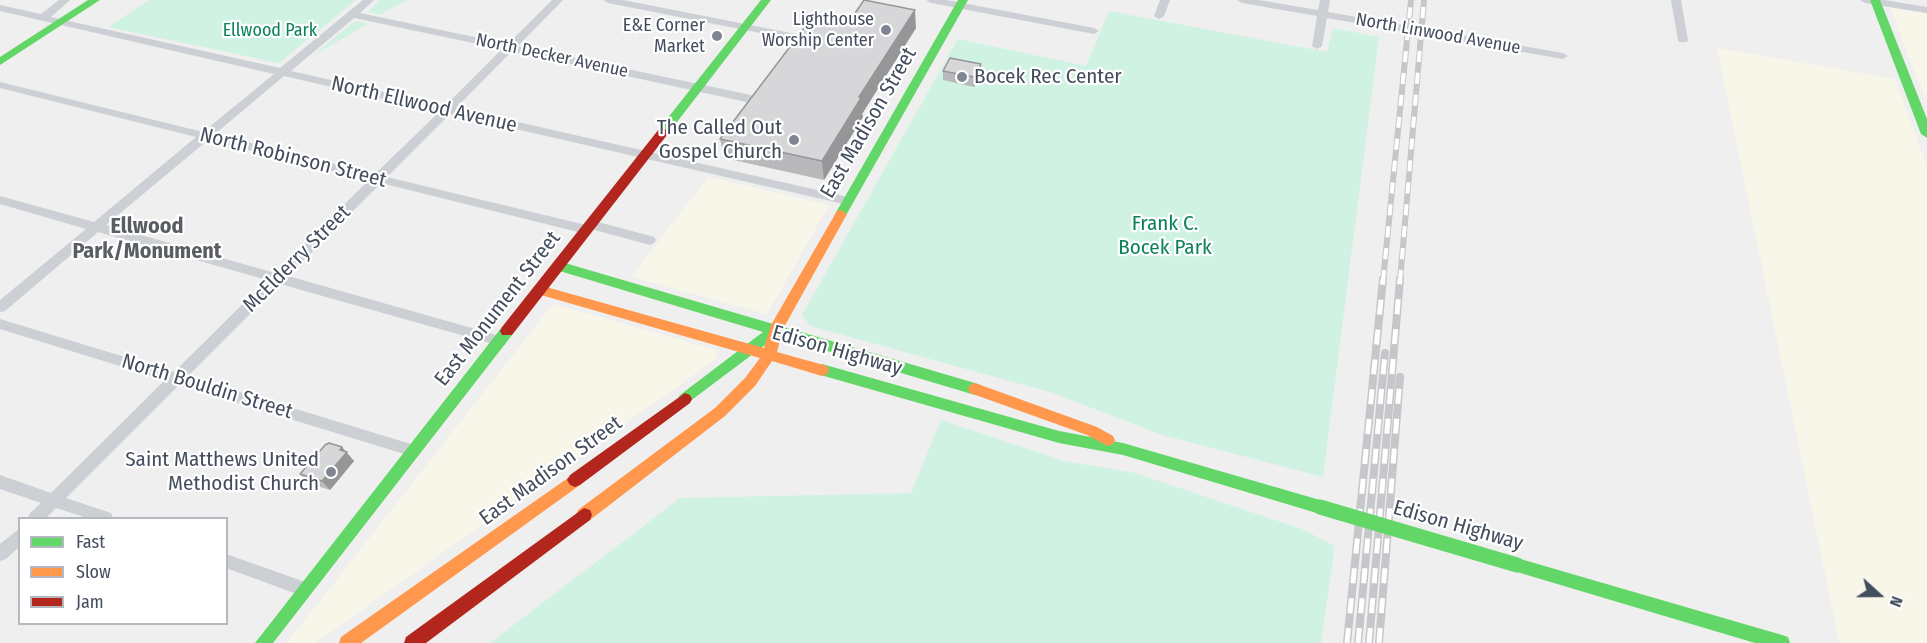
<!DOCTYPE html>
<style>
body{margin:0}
#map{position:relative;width:1927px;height:643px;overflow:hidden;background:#f0efef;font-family:"Fira Sans Condensed",sans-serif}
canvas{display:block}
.legend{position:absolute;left:18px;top:517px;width:210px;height:108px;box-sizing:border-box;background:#fff;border:2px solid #b4b8bf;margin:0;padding:8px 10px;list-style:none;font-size:18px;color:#444d5e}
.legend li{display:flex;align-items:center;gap:12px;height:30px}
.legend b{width:30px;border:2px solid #b4b8bf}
.north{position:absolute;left:1849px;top:565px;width:60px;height:60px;-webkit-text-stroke:4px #fff;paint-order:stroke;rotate:111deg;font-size:16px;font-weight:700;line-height:24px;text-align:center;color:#444d5e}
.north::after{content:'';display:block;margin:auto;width:21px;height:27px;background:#444d5e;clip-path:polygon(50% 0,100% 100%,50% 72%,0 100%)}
</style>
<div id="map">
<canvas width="1927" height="643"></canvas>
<ul class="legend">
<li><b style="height:8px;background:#63d668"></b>Fast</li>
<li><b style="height:8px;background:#ff974d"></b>Slow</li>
<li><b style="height:8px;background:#b3261e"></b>Jam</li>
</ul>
<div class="north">N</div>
</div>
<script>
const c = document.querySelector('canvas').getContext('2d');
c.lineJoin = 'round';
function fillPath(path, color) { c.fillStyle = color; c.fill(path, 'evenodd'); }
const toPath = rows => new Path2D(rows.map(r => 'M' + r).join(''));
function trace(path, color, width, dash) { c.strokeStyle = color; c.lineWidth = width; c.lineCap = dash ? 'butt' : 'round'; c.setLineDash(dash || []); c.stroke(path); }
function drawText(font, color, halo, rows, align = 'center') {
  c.font = font + ' "Fira Sans Condensed",sans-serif'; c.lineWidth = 4.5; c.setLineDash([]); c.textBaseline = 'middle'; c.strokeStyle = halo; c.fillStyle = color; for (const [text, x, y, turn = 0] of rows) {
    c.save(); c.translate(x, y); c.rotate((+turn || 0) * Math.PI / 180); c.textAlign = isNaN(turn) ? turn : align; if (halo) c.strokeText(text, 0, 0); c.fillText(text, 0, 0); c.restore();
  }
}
const commercial = toPath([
 [1890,8,1927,14,1927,101,1919,82],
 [1717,48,1895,79,1927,167,1927,643,1849,643,1839,641],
 [708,177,829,205,767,314,631,277],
 [553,304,717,350,716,359,315,643,287,643]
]);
const green = toPath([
 [149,0,356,0,279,63,108,27],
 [380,0,407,0,380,15,368,12],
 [1109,11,1327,52,1333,28,1379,37,1323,477,1162,435,1053,393,810,326,802,315,958,39,1086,66],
 [357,21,368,24,312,56,351,24],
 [941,420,1064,461,1135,473,1302,529,1335,546,1321,643,490,643,680,498,911,493]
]);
const street = toPath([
 [59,0,70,0,51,17,280,68,363,0,374,0,360,13,508,44,552,0,563,0,518,46,751,95,757,99,751,103,512,51,456,108,848,197,854,201,848,205,450,114,387,177,586,225,587,221,591,220,654,237,656,240,654,243,650,245,591,229,590,233,586,234,381,183,288,276,500,336,505,337,507,341,505,345,500,346,280,284,188,376,414,445,419,447,421,451,419,455,414,457,179,385,66,498,111,513,113,518,87,518,56,508,46,518,28,518,30,513,41,503,0,489,0,475,51,493,165,380,0,329,0,319,174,372,267,280,98,232,5,311,0,312,0,300,86,229,0,204,0,196,94,222,196,137,0,88,0,82,203,132,274,74,0,11,0,5,41,14,59,0],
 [354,18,502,49,445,106,291,71,354,18],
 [284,76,439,112,375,174,215,134,284,76],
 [208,140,369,180,275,273,106,225,208,140],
 [603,0,623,0,796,34,801,37,796,40,608,3,603,0],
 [926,0,947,0,1094,28,1099,31,1094,34,931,3,926,0],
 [1160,0,1170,0,1164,16,1159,19,1154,16,1160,0],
 [1237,0,1259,0,1318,10,1320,0,1330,0,1328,12,1563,53,1568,56,1563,59,1327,18,1322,46,1317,49,1312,46,1317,16,1242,3,1237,0],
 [1671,0,1681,0,1688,40,1687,42,1679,42,1678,40,1671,0],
 [1860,0,1884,0,1927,7,1927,13,1865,3,1860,0],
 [20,528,20,546,6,559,0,561,0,544,20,528],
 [226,554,311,584,313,589,311,594,305,597,226,568,226,554]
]);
const fast = toPath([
 [88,0,100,0,0,65,0,57,88,0],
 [761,0,771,0,667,135,659,135,659,129,761,0],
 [958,0,968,0,845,217,837,217,835,214,958,0],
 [1870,0,1880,0,1927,119,1927,138,1921,134,1870,0],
 [558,261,975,383,980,385,982,389,980,393,975,395,777,336,685,405,680,403,678,399,680,395,763,332,553,269,552,266,553,263,558,261],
 [507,326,512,327,514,331,512,335,273,643,255,643,502,327,507,326],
 [822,364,1059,431,1123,443,1320,500,1325,502,1328,507,1325,512,1320,514,1123,455,1059,443,817,374,815,370,817,366,822,364],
 [1517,558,1782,635,1788,637,1790,643,1755,643,1517,572,1511,570,1509,565,1511,560,1517,558]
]);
const slow = toPath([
 [841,210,847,214,783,329,777,352,827,366,829,370,827,374,822,376,772,361,755,386,725,416,590,520,584,522,578,520,576,515,578,510,715,408,745,378,760,358,534,293,532,290,534,287,539,285,764,348,771,325,837,211,841,210],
 [975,383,1097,427,1113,436,1115,440,1113,444,1108,446,1087,435,970,393,968,389,970,385,975,383],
 [575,473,580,475,583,480,580,485,361,643,339,643,341,637,575,473]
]);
const jam = toPath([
 [663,128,669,132,667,135,512,335,502,335,500,331,502,327,659,129,663,128],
 [685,393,690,395,692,399,690,403,580,485,575,487,570,485,567,480,570,475,685,393],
 [584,508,590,510,592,515,590,520,426,643,404,643,406,637,584,508]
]);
const railFar1 = toPath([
 [1383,281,1411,0],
 [1400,281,1424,0]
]);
const rail = toPath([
 [1347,643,1383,279],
 [1358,643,1385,353],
 [1369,643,1400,279],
 [1379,643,1400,377]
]);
const fastBridge = toPath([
 [1320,507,1517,565]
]);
const wall = toPath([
 [849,22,916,28,862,114,863,117,824,180,724,158,720,139],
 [981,64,980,74,974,87,943,80,943,71],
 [346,452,354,461,330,490,308,483,300,474]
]);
const shadedWall = toPath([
 [915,10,916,28,862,114,863,117,824,180,822,161,859,97],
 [981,64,980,74,974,87,974,77],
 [342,447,354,461,330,490,322,481]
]);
const building = toPath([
 [864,0,915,10,859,97,861,98,822,161,720,139,814,15,849,22,864,0],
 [950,58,981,64,974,77,943,71,950,58],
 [329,443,342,447,340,450,347,452,322,481,300,474,325,445,329,443]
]);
const markers = [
 [886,30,6,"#808691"],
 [717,36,6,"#808691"],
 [962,77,6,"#808691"],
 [794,140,6,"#808691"],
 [331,472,6,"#808691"]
];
const farPoinames = [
 ["Lighthouse",874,20],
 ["Worship Center",874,41],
 ["E&E Corner",705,26],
 ["Market",705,47]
];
const farParknames = [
 ["Ellwood Park",270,31]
];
const farStreetnames = [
 ["North Linwood Avenue",1438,34,10],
 ["North Decker Avenue",552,56,12]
];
const poiNames = [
 ["Bocek Rec Center",974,77,"left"],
 ["The Called Out",782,128],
 ["Gospel Church",782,152],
 ["Saint Matthews United",319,460],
 ["Methodist Church",319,484]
];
const streetNames = [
 ["North Ellwood Avenue",424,105,13],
 ["East Madison Street",869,123,-60],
 ["North Robinson Street",293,158,14],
 ["McElderry Street",297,259,-45],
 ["East Monument Street",498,309,-52],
 ["Edison Highway",837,351,16],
 ["North Bouldin Street",207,387,17],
 ["East Madison Street",551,471,-36],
 ["Edison Highway",1458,526,16]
];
const parkNames = [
 ["Frank C.",1165,224],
 ["Bocek Park",1165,248]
];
const neighbourhoodNames = [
 ["Ellwood",147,227],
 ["Park/Monument",147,252]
];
fillPath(commercial, '#f8f6e9');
fillPath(green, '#d0f2e3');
fillPath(street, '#cccfd3');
fillPath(fast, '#63d668');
fillPath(slow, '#ff974d');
fillPath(jam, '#b3261e');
trace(railFar1, '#c6c7ca', 6);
trace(rail, '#c6c7ca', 8);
trace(railFar1, '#fff', 4, [11]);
trace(rail, '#fff', 5, [15]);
trace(fastBridge, '#63d668', 15);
fillPath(wall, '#b9b8bb');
fillPath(shadedWall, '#969698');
fillPath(building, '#d7d6d9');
trace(building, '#969698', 1.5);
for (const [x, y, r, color] of markers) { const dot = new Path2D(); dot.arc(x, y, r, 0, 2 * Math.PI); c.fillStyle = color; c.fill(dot); trace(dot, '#fff', 2); }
drawText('18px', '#444d5e', '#fff', farPoinames, 'right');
drawText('18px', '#0b825b', '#fff', farParknames);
drawText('18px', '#444d5e', '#fff', farStreetnames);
drawText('21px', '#444d5e', '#fff', poiNames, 'right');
drawText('21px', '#444d5e', '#fff', streetNames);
drawText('21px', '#0b825b', '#fff', parkNames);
drawText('bold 22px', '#5a5d64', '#fff', neighbourhoodNames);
</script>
